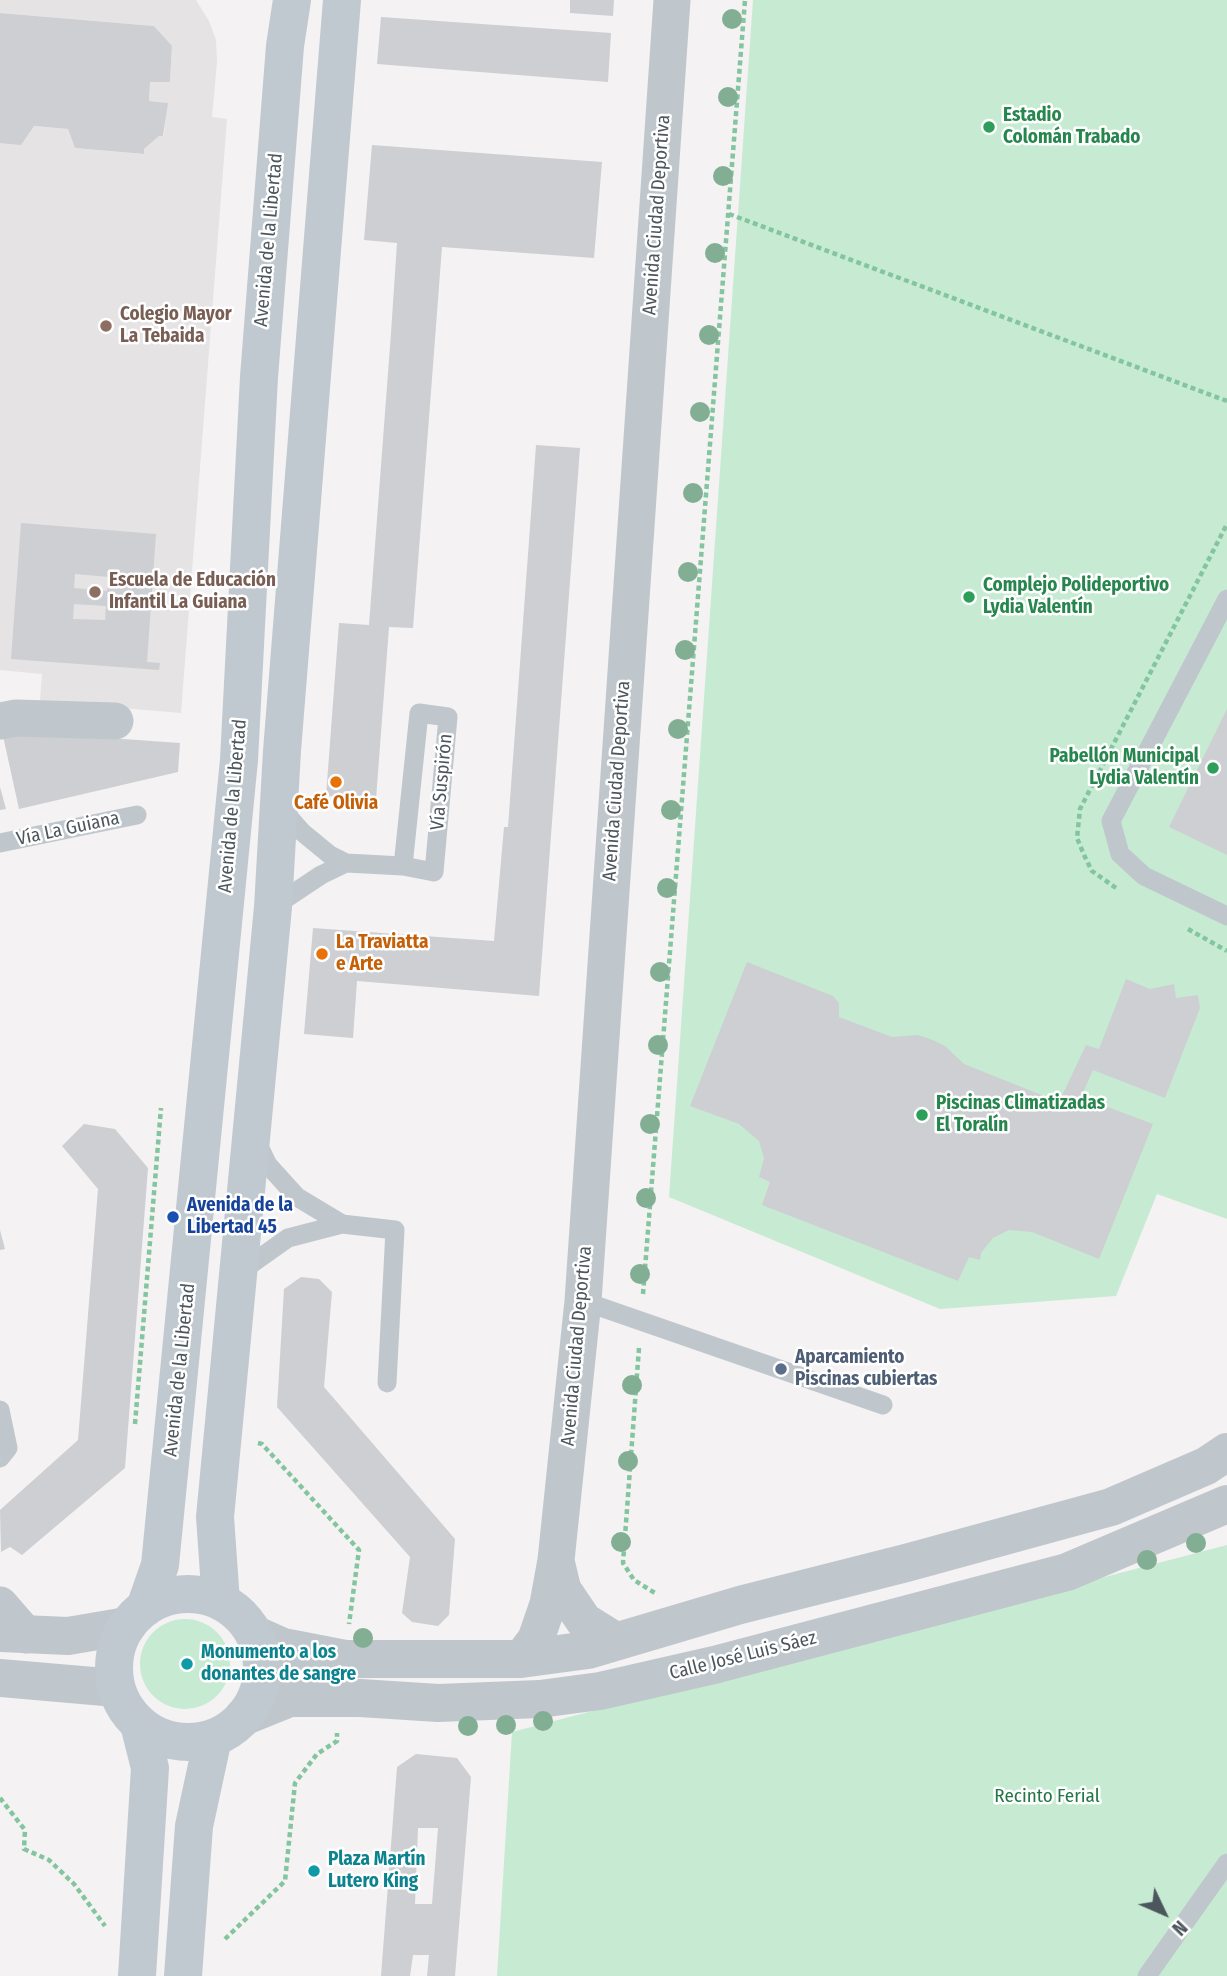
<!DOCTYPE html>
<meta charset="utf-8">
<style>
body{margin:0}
#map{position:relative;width:1227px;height:1976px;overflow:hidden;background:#f4f2f2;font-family:"Fira Sans Condensed",sans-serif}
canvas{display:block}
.north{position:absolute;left:1129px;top:1878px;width:70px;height:70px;-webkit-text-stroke:5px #fff;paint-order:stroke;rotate:134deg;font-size:19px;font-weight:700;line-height:28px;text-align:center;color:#4c565d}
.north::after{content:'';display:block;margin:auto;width:24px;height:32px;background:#4c565d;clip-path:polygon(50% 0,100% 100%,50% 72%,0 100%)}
</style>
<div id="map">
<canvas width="1227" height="1976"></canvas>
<div class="north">N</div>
</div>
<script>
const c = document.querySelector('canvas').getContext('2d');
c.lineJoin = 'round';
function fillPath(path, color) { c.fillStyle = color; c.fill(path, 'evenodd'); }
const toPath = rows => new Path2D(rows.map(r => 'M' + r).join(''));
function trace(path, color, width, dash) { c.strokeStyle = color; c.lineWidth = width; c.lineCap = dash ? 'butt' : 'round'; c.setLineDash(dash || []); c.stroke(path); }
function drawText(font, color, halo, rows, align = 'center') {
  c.font = font + ' "Fira Sans Condensed",sans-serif'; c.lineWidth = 5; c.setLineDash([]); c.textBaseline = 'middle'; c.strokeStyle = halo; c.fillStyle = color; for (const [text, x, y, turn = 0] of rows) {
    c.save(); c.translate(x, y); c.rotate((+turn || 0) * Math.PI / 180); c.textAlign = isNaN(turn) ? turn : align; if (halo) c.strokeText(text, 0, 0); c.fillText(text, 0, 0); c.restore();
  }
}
const education = toPath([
 [0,0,196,0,209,21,216,40,217,62,212,117,227,119,181,713,40,701,42,674,0,670,0,143,34,126,68,129,75,148,143,154,144,149,159,136,164,136,167,103,149,101,150,82,170,82,172,47,154,26,0,13]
]);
const green = toPath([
 [753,0,1227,0,1227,1219,1157,1194,1116,1296,940,1309,669,1197],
 [1227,1545,1227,1976,497,1976,512,1732],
 '140 1664a45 45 0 1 1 90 0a45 45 0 1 1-90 0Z'
]);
const building = toPath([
 [570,0,614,0,613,16,570,13],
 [0,13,154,26,172,46,170,82,150,82,149,101,168,103,163,136,159,136,144,149,144,154,75,148,68,129,34,126,21,145,0,143],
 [381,17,611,33,608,82,377,64],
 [372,145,602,162,594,258,442,247,413,628,389,627,376,799,326,796,339,623,369,625,391,333,397,243,364,240],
 [536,445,580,448,539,996,357,981,353,1038,304,1034,313,928,494,941,504,827,508,827],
 [21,523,156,534,147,662,160,663,159,670,11,659],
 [75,574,109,577,107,591,74,588],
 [74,604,106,606,105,620,73,619],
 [1227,709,1227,855,1169,827],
 [24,732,180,743,178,772,19,809,3,736],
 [0,787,6,809,0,810],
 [747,962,833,996,839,1003,839,1017,892,1037,918,1035,933,1040,945,1046,964,1064,1059,1102,1086,1045,1099,1049,1126,979,1150,989,1174,984,1176,998,1198,995,1200,1008,1165,1098,1093,1070,1081,1097,1153,1124,1099,1259,1032,1232,1009,1230,993,1238,981,1253,980,1260,969,1257,958,1281,762,1205,770,1182,759,1177,764,1158,759,1141,739,1124,690,1106],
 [84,1124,115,1129,148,1168,125,1468,22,1555,10,1547,1,1552,0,1510,78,1440,98,1189,62,1146],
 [0,1230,5,1249,0,1250],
 [301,1277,319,1279,332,1292,324,1387,455,1539,449,1615,438,1626,412,1622,402,1613,410,1557,277,1407,284,1289],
 [416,1754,457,1758,471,1777,455,1976,427,1976,429,1955,413,1955,410,1976,381,1976,397,1767],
 [418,1828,438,1828,432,1904,415,1904]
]);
const path = toPath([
 [729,214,1227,401],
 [1116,888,1092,871,1084,855,1077,838,1080,809,1227,524],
 [1188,929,1227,951],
 [643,1294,745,0],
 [639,1348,623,1563,634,1580,655,1593],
 [135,1424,161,1108],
 [258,1443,262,1444,359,1550,349,1624],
 [0,1798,25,1830,24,1849,49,1860,74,1884,105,1926],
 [225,1939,285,1881,295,1783,317,1754,337,1741,337,1733]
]);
const service = toPath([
 [1227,599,1111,821,1120,854,1144,876,1227,916],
 [281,808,302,832,330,855,346,863,403,866,434,872,448,717,419,713,403,866],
 [0,843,137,815],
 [273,907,321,875,346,863],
 [257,1142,268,1165,297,1197,342,1224],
 [240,1272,288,1238,342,1224,395,1230,387,1383],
 [583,1301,883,1405],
 [0,1410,8,1448,0,1458],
 [1147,1976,1227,1863]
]);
const minor = toPath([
 [0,721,16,718,115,721],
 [556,1561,563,1590,584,1621,616,1641],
 [0,1605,26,1635],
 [521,1659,536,1639,548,1604,556,1560,583,1301,672,0]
]);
const tertiary = toPath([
 [0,1633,68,1636,127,1626],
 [254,1634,283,1647,345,1659,521,1659,588,1650,740,1605,906,1563,1111,1507,1206,1466,1227,1452],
 [0,1678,116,1688],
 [243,1717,290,1698,360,1698,438,1703,540,1699,600,1691,714,1665,1067,1572,1227,1504]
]);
const secondary = toPath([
 '114 1668a74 74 0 1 1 148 0a74 74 0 1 1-148 0Z',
 [221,1602,215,1517,273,907,282,751,342,0],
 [145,1608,160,1565,239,760,259,377,285,46,292,0],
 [137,1976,150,1768,139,1724],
 [183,1976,194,1826,213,1738]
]);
const trees = [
 [732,19],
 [728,97],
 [723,176],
 [715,253],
 [709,335],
 [700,412],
 [693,493],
 [688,572],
 [685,650],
 [678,729],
 [671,810],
 [667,888],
 [660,972],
 [658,1045],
 [650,1124],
 [646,1198],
 [640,1274],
 [632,1385],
 [628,1461],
 [621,1542],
 [1196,1543],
 [1147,1560],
 [363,1638],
 [543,1721],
 [506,1725],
 [468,1726]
];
const markers = [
 [989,127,7,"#2e9e5b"],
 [106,326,7,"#8d6e63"],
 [95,592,7,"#8d6e63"],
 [969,597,7,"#2e9e5b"],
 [1213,768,7,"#2e9e5b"],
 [336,782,7,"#e8710a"],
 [322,954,7,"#e8710a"],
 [922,1115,7,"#2e9e5b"],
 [173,1217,7,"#1a4fb4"],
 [781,1369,7,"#5c6f8a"],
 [187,1664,7,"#0f9aa8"],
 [314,1871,7,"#0f9aa8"]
];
const leisureNames = [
 ["Estadio",1003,116],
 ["Colomán Trabado",1003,138],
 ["Complejo Polideportivo",983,586],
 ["Lydia Valentín",983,608],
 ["Pabellón Municipal",1199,757,"right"],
 ["Lydia Valentín",1199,779,"right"],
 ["Piscinas Climatizadas",936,1104],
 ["El Toralín",936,1126]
];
const streetNames = [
 ["Avenida Ciudad Deportiva",657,215,-86],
 ["Avenida de la Libertad",269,240,-85],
 ["Avenida Ciudad Deportiva",617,781,-86],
 ["Vía Suspirón",442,782,-85],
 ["Avenida de la Libertad",233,806,-85],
 ["Vía La Guiana",68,829,-12],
 ["Avenida Ciudad Deportiva",577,1346,-85],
 ["Avenida de la Libertad",180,1370,-84],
 ["Calle José Luis Sáez",743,1656,-14]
];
const educationNames = [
 ["Colegio Mayor",120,315],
 ["La Tebaida",120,337],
 ["Escuela de Educación",109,581],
 ["Infantil La Guiana",109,603]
];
const foodNames = [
 ["Café Olivia",336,804],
 ["La Traviatta",336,943,"left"],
 ["e Arte",336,965,"left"]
];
const transitNames = [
 ["Avenida de la",187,1206],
 ["Libertad 45",187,1228]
];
const serviceNames = [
 ["Aparcamiento",795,1358],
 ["Piscinas cubiertas",795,1380]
];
const cultureNames = [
 ["Monumento a los",201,1653],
 ["donantes de sangre",201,1675],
 ["Plaza Martín",328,1860],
 ["Lutero King",328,1882]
];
const parkNames = [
 ["Recinto Ferial",1047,1797]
];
fillPath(education, '#e5e3e3');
fillPath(green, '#c7ebd2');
fillPath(building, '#cdcfd3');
trace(path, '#83c59f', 4.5, [5, 3.5]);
trace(service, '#c0c7cc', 19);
trace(minor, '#c0c7cc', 37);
trace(tertiary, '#c0c7cc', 38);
trace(secondary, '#c0c9d0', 38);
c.fillStyle = '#82ae94';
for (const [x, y] of trees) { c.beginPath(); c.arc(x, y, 10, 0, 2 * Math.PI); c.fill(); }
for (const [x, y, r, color] of markers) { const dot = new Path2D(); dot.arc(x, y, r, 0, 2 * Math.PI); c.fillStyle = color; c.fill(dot); trace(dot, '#fff', 2.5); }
drawText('bold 19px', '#27864d', '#fff', leisureNames, 'left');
drawText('19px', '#4c565d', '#fff', streetNames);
drawText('bold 19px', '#785e54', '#fff', educationNames, 'left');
drawText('bold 19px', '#c56008', '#fff', foodNames);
drawText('bold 19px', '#164399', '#fff', transitNames, 'left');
drawText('bold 19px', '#4e5e75', '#fff', serviceNames, 'left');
drawText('bold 19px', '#0d838f', '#fff', cultureNames, 'left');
drawText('19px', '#247647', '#fff', parkNames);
</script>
